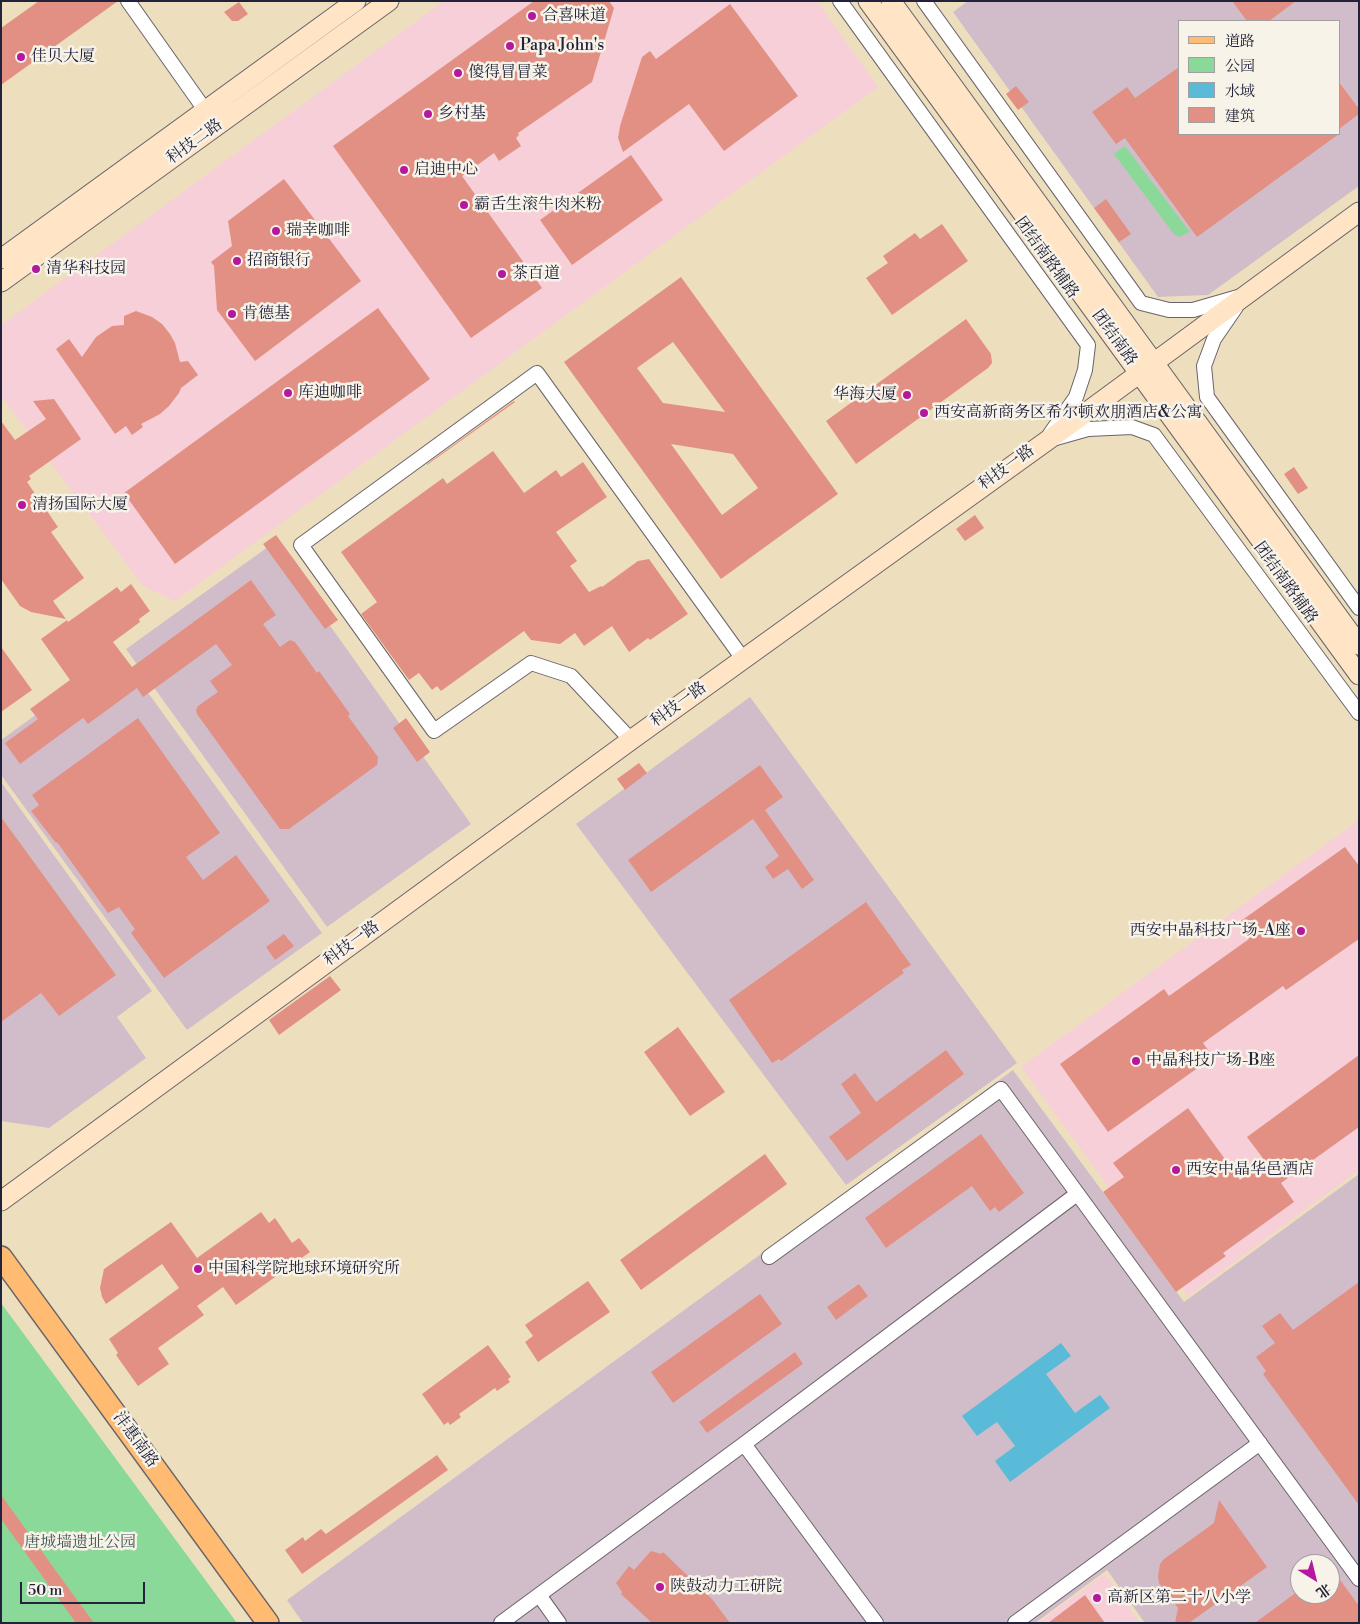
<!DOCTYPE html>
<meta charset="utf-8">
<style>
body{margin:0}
#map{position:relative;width:1360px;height:1624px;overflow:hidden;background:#eddfbe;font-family:"Libre Bodoni","Noto Serif SC",serif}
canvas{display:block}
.frame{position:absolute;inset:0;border:2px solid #22223b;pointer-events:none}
.legend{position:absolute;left:1178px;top:20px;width:162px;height:115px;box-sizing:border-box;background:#f7f3e8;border:1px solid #a29fa3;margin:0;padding:6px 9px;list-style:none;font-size:15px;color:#22223b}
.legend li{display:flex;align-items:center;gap:10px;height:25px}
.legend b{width:25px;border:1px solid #a29fa3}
.north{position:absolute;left:1290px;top:1554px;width:50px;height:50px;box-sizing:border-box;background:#f7f3e8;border:1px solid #a29fa3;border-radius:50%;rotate:144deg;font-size:14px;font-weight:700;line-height:20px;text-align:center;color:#22223b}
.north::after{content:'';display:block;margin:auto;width:18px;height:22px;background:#b5179e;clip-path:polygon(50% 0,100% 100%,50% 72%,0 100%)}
.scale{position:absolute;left:20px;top:1582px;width:125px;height:22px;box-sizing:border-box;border:2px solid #22223b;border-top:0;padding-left:6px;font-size:15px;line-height:18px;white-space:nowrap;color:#22223b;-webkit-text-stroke:4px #f7f3e8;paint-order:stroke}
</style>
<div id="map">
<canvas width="1360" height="1624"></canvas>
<div class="frame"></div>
<ul class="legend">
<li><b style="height:6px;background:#febb71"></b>道路</li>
<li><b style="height:14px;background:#8bd998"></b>公园</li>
<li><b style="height:14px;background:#59bbd7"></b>水域</li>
<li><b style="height:14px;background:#e39084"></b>建筑</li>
</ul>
<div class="north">北</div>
<div class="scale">50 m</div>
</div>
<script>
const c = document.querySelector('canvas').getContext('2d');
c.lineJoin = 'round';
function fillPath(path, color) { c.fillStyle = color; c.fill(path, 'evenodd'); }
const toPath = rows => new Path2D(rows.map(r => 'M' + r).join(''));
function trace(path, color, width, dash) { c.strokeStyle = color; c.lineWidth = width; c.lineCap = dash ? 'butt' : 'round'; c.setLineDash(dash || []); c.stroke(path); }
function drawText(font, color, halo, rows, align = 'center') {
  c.font = font + ' "Libre Bodoni","Noto Serif SC",serif'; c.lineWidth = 5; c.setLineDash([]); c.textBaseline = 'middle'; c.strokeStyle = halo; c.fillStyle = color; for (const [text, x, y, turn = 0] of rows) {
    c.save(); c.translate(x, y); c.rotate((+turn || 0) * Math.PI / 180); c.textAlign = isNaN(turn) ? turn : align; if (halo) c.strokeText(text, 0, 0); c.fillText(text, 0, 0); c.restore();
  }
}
const built = toPath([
 [444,1,817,1,878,87,175,601,143,586,1,396,1,325],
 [1359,820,1359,1170,1188,1296,1021,1067],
 [1105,1574,1140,1623,1038,1623]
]);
const industrial = toPath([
 [968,1,1359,1,1359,186,1208,295,1158,297,953,12],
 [1179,21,1339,21,1339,134,1179,134],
 [272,544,471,824,327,927,126,649],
 [120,654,322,933,187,1030,1,775,1,740],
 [750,697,1017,1063,846,1185,576,824],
 [1,782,152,991,117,1017,146,1058,49,1128,1,1121],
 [1013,1070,1184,1302,1359,1174,1359,1623,1145,1623,1107,1570,1035,1623,303,1623,287,1600],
 [1300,1564,1330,1564,1330,1594,1300,1594]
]);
const green = toPath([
 [1125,146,1190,232,1179,237,1173,233,1114,154],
 [1,1303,237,1623,1,1623]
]);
const water = toPath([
 [1061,1343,1071,1356,1046,1374,1075,1413,1100,1395,1110,1408,1010,1482,995,1461,1015,1446,997,1422,977,1436,962,1416]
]);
const building = toPath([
 [39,1,118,1,1,85,1,28],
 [534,1,609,1,614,8,592,82,518,133,519,135,516,138,521,146,499,161,494,153,462,176,542,288,471,338,333,146],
 [1232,1,1296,1,1269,21,1247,21],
 [239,2,248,14,238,21,232,21,224,12],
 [730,4,798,96,724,151,689,104,623,152,618,138,620,126,642,57,650,51,656,59],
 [1179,67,1179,134,1339,134,1197,237,1125,138,1116,144,1092,112,1127,87,1135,98],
 [1339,82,1359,109,1359,114,1339,129],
 [1016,86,1029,102,1018,110,1006,94],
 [631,155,663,200,572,265,540,220],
 [284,179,361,281,255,361,217,310,214,266,211,262,232,246,228,221],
 [1106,199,1131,234,1119,242,1094,208],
 [942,224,968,261,892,315,866,278,888,263,883,256,915,233,920,239],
 [681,277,838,494,721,579,564,362],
 [673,342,725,412,663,403,637,368],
 [671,444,733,454,758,488,722,515],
 [378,308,430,379,175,564,124,493],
 [136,311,152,317,162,324,170,334,175,343,180,362,188,361,198,375,181,388,179,393,169,406,160,414,141,424,143,427,132,435,126,426,115,434,56,349,69,339,82,357,96,337,112,326,124,325,124,316],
 [966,319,991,354,992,363,988,368,856,464,826,421],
 [54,399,81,439,29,476,31,479,27,482,58,527,51,532,84,578,53,601,66,619,31,612,20,606,1,579,1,421,15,440,46,419,33,401],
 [514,401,515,402,427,465,427,464],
 [493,451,524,493,556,470,561,477,583,462,607,497,556,532,577,561,570,566,589,592,601,586,602,587,638,561,649,559,688,614,650,640,648,638,629,652,612,626,584,646,575,633,560,644,531,640,524,631,441,691,437,686,432,690,419,673,409,680,361,614,377,602,341,552,443,478,447,484],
 [1294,467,1308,488,1298,494,1284,474],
 [975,515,984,528,965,541,956,529],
 [276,535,338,620,325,629,263,544],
 [251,580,276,615,263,624,280,647,290,640,295,642,317,673,319,671,350,714,348,716,378,757,377,765,289,829,280,829,197,714,196,710,198,706,218,692,210,681,232,665,216,644,143,697,137,688,88,724,83,718,20,764,5,743,38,719,30,709,70,680,41,639,67,620,68,622,117,587,121,592,131,584,150,611,139,619,140,622,113,642,132,667],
 [1,647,32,690,1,712],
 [138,718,220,833,186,857,203,880,236,855,270,901,164,978,131,933,135,929,119,907,108,913,57,842,56,843,31,811,39,805,32,795],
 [406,718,430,752,417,762,393,728],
 [639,763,647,773,625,790,617,779],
 [760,765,783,797,765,810,814,880,802,889,788,869,773,879,765,867,779,856,753,819,651,892,628,860],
 [1,817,116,975,59,1016,41,993,1,1022],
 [1345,847,1359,866,1359,939,1286,990,1283,986,1203,1043,1213,1057,1108,1132,1060,1064,1164,989,1169,996,1249,939,1238,923],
 [866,902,911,965,902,970,904,973,781,1061,779,1059,772,1063,729,1000],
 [284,934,294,946,275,960,266,947],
 [330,976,341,990,279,1035,269,1020],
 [678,1027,725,1092,690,1116,644,1052],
 [946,1050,964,1074,847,1161,829,1137,861,1113,841,1084,855,1073,876,1102],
 [1359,1055,1359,1127,1281,1183,1294,1202,1223,1253,1226,1256,1176,1292,1103,1192,1124,1177,1113,1163,1188,1108,1240,1180,1265,1161,1247,1137],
 [981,1134,1024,1193,999,1212,995,1207,990,1211,972,1186,886,1248,865,1218],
 [765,1154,787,1184,641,1290,620,1260],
 [261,1212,269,1223,275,1218,292,1243,299,1238,310,1252,236,1305,223,1287,197,1306,204,1315,158,1348,169,1364,138,1386,116,1355,118,1353,109,1339,179,1288,162,1264,106,1304,102,1297,100,1288,104,1269,171,1222,197,1258],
 [588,1281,610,1312,538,1362,525,1342,533,1336,525,1325],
 [1359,1282,1359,1505,1263,1374,1266,1371,1256,1357,1275,1343,1262,1326,1280,1313,1293,1330],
 [859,1284,868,1296,836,1320,827,1307],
 [760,1294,782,1324,673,1403,651,1372],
 [488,1345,511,1377,508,1379,510,1382,497,1391,495,1388,459,1414,461,1417,450,1425,448,1422,444,1425,422,1394],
 [795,1352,803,1364,707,1433,699,1422],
 [437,1455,448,1470,302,1574,285,1550,303,1537,305,1541,321,1529,326,1534],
 [1,1495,72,1593,94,1623,76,1623,1,1519],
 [1219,1500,1267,1567,1189,1623,1175,1623,1178,1608,1159,1583,1158,1576,1160,1564,1164,1559,1214,1523],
 [651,1551,661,1554,663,1552,712,1599,730,1623,652,1623,621,1594,622,1592,616,1583,629,1566,634,1570],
 [1330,1566,1359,1606,1359,1623,1255,1623,1294,1594,1330,1594],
 [1085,1595,1105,1623,1048,1623]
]);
const street = toPath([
 [128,1,205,110],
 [840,1,1088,345,1085,370,1076,397,1050,434],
 [924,1,1141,303,1169,310,1193,310,1238,297],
 [1236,307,1214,339,1204,366,1207,397,1359,608],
 [1056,438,1088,429,1132,427,1154,435,1359,713],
 [631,740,571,676,531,663,434,731,301,545,537,373,743,659],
 [769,1257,1001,1089,1359,1579],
 [744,1444,876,1623],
 [539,1595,559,1623],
 [501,1623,744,1444,1077,1194],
 [1015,1623,1260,1443]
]);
const secondary = toPath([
 [868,1,1359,675],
 [891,1,1359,645],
 [1,259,356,1],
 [1,282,389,1],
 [1,1201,631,740,1080,417,1359,212]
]);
const primary = toPath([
 [1,1257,268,1623]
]);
const markers = [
 [532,16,5,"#b5179e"],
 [510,46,5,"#b5179e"],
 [21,57,5,"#b5179e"],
 [458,73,5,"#b5179e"],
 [428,114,5,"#b5179e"],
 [404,170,5,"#b5179e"],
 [464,205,5,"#b5179e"],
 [276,231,5,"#b5179e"],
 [237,261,5,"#b5179e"],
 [36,269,5,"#b5179e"],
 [502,274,5,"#b5179e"],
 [232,314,5,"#b5179e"],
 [288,393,5,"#b5179e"],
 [907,395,5,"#b5179e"],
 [924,413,5,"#b5179e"],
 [22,505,5,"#b5179e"],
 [1301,931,5,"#b5179e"],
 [1136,1061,5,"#b5179e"],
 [1176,1170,5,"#b5179e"],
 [198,1269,5,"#b5179e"],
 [660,1587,5,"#b5179e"],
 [1097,1598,5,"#b5179e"]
];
const poiNames = [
 ["合喜味道",542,16],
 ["Papa John's",520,46],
 ["佳贝大厦",31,57],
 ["傻得冒冒菜",468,73],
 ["乡村基",438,114],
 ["启迪中心",414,170],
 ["霸舌生滚牛肉米粉",474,205],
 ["瑞幸咖啡",286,231],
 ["招商银行",247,261],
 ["清华科技园",46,269],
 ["茶百道",512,274],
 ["肯德基",242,314],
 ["库迪咖啡",298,393],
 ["华海大厦",897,395,"right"],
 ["西安高新商务区希尔顿欢朋酒店&公寓",934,413],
 ["清扬国际大厦",32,505],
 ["西安中晶科技广场-A座",1291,931,"right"],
 ["中晶科技广场-B座",1146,1061],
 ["西安中晶华邑酒店",1186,1170],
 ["中国科学院地球环境研究所",208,1269],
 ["陕鼓动力工研院",670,1587],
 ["高新区第二十八小学",1107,1598]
];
const streetNames = [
 ["科技二路",195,142,-36],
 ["团结南路辅路",1046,258,54],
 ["团结南路",1114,338,54],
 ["科技一路",1007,468,-36],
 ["团结南路辅路",1285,583,54],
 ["科技一路",679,705,-36],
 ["科技一路",352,944,-36],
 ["沣惠南路",135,1440,54]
];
const parkNames = [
 ["唐城墙遗址公园",80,1543]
];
fillPath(built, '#f6cfd8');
fillPath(industrial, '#d1bdca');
fillPath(green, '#8bd998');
fillPath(water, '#59bbd7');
fillPath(building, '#e39084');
trace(street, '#696469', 16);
trace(secondary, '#696469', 21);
trace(primary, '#696469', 24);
trace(street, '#fff', 14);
trace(secondary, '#ffe4c6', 19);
trace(primary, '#febb71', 21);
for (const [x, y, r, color] of markers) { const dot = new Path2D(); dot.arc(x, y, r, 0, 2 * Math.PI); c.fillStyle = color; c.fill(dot); trace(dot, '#f7f3e8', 2); }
drawText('16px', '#22223b', '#f7f3e8', poiNames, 'left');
drawText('16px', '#22223b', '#f7f3e8', streetNames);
drawText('16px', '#425957', '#f7f3e8', parkNames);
</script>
